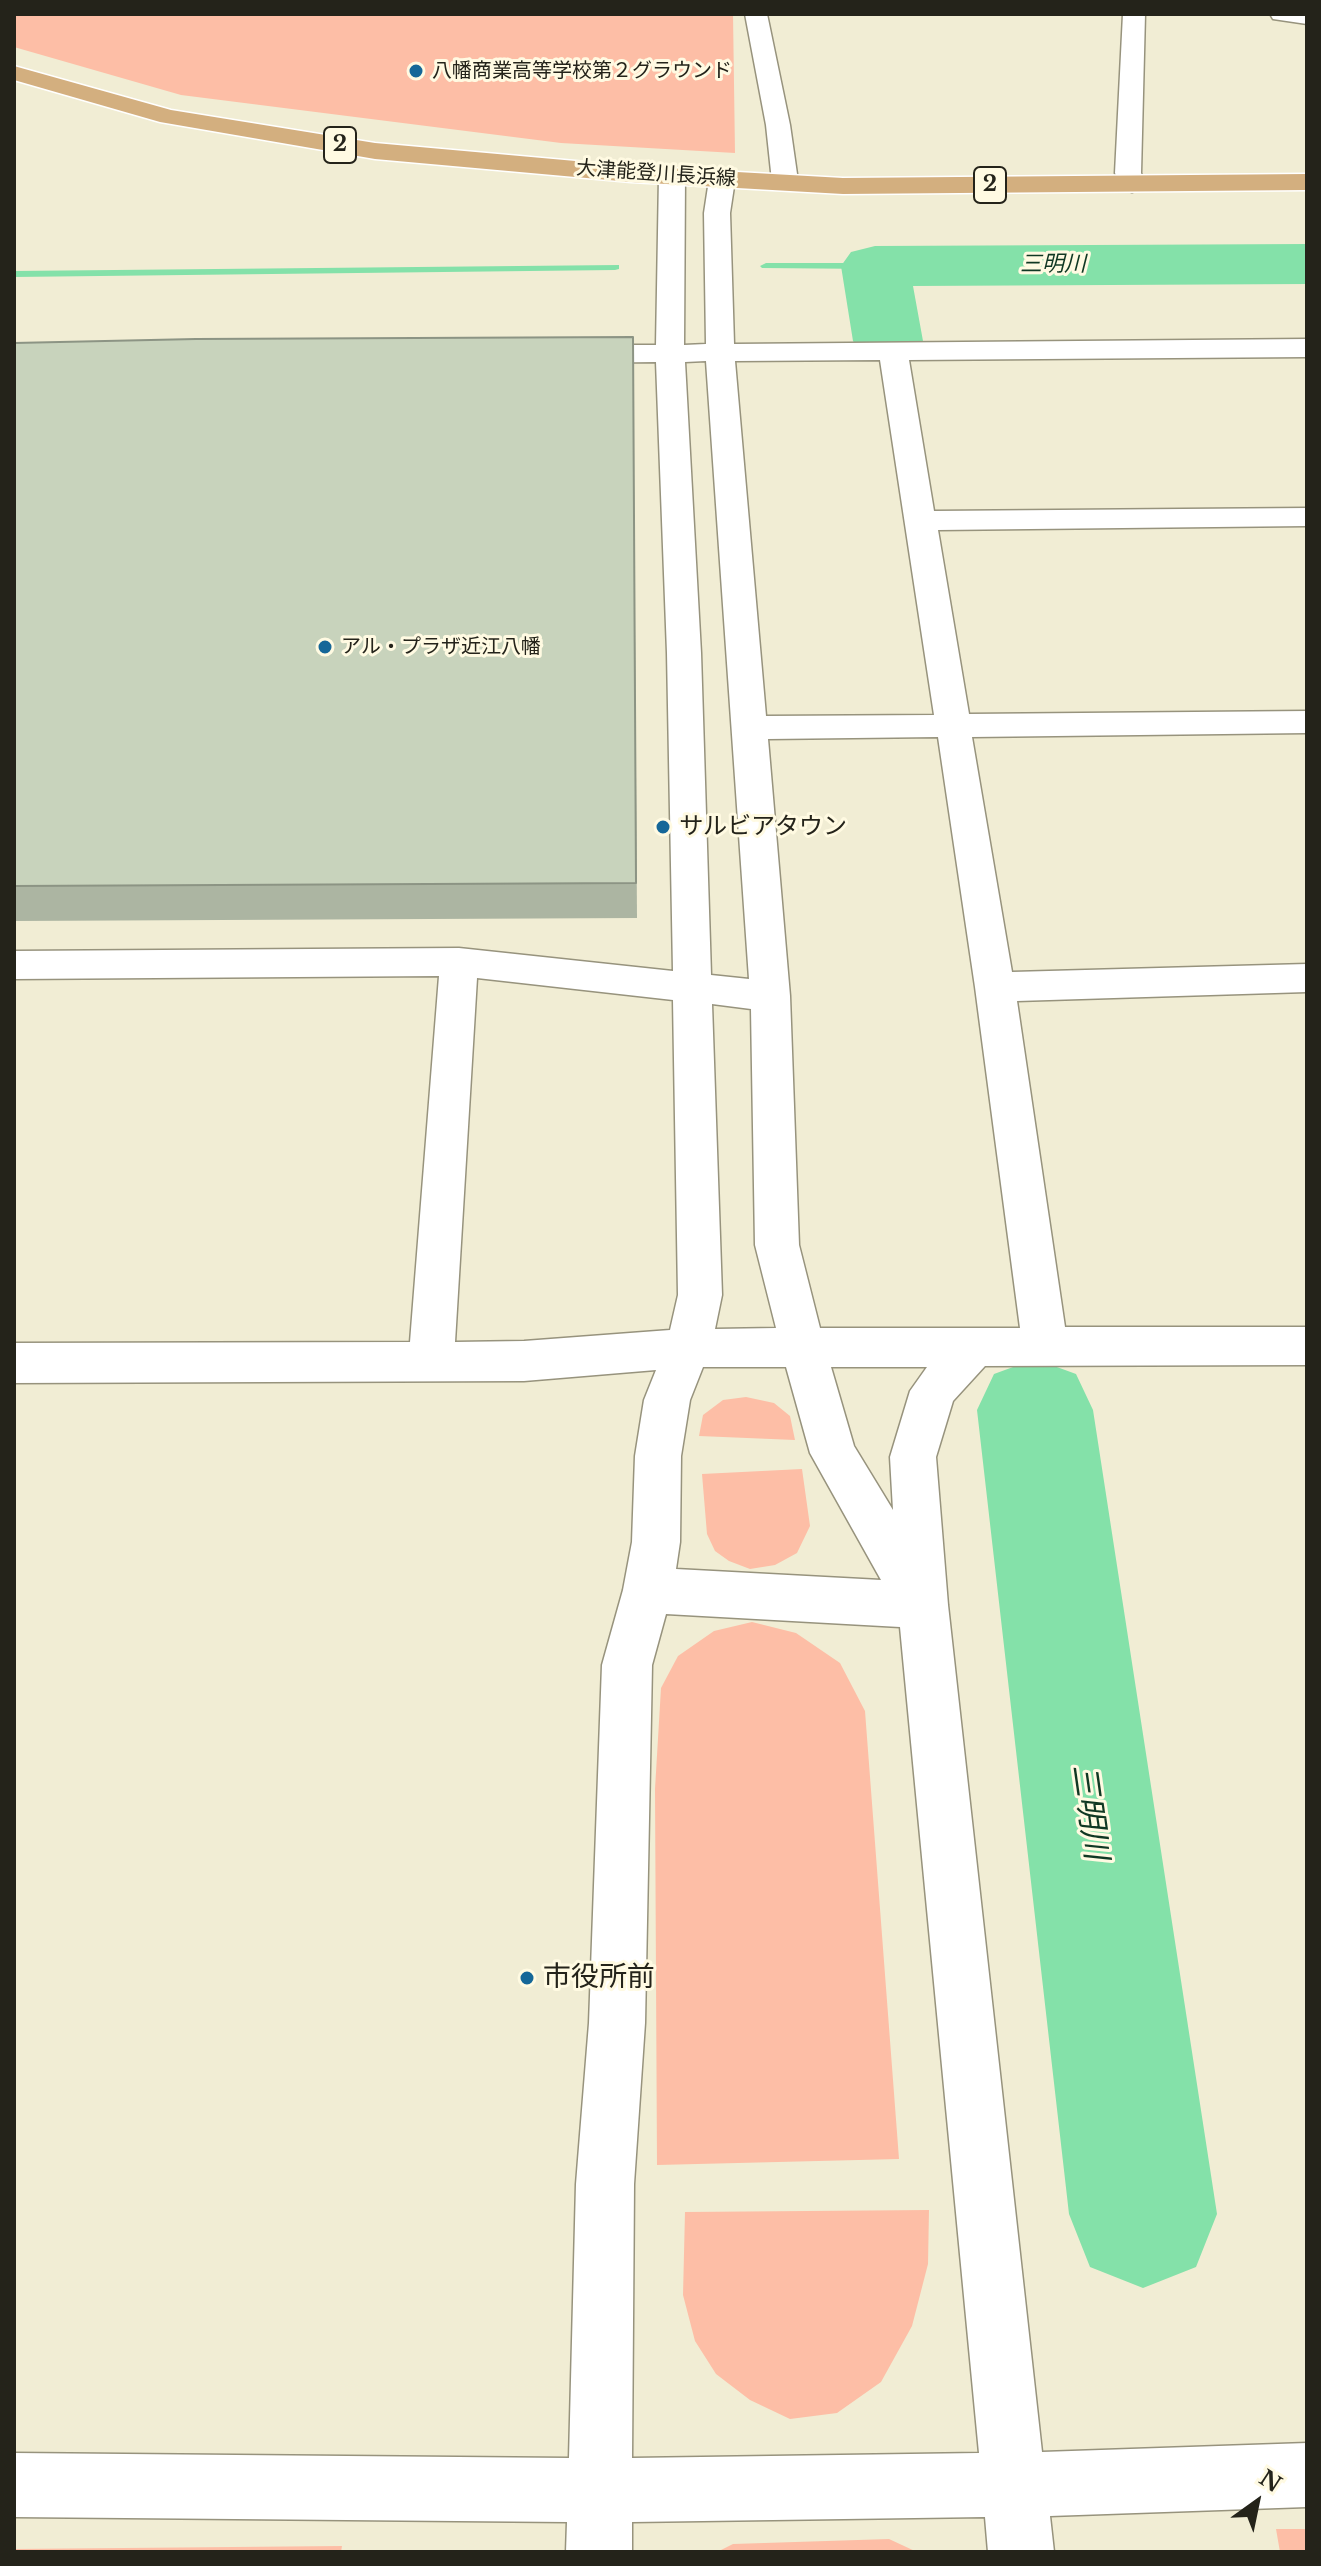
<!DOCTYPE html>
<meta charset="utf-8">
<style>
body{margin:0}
#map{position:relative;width:1321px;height:2566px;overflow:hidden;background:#f1edd4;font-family:"Libre Baskerville",serif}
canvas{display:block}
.frame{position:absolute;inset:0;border:16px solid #24231a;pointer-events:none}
.north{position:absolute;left:1217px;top:2462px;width:80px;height:80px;-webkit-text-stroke:6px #fffae2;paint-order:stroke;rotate:33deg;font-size:22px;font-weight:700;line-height:32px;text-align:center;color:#24231a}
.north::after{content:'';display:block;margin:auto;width:28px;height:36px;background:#24231a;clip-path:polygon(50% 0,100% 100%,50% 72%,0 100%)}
</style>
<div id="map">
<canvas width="1321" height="2566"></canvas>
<div class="frame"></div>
<div class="north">N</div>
</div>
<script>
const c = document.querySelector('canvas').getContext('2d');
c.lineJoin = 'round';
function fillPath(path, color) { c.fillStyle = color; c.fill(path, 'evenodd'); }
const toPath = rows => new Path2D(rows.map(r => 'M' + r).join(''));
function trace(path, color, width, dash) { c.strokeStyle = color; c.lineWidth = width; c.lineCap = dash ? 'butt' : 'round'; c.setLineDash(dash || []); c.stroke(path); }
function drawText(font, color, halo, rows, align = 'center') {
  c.font = font + ' "Libre Baskerville","Noto Sans JP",serif'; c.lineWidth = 6; c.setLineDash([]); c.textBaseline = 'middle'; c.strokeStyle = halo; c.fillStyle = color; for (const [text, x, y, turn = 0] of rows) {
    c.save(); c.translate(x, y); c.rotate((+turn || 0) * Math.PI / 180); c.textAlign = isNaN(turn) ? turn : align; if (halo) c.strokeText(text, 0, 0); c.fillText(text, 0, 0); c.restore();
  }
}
const green = toPath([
 [14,14,733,14,735,153,561,143,181,95,14,47],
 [746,1397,774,1403,790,1416,795,1440,699,1436,703,1415,723,1400],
 [802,1469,810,1526,797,1553,775,1565,750,1569,729,1561,715,1551,707,1534,702,1474],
 [752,1622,796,1633,840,1663,865,1711,899,2159,657,2165,655,1789,661,1688,678,1656,714,1631],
 [929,2210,928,2264,912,2326,881,2382,837,2413,790,2419,750,2400,716,2374,695,2341,683,2295,685,2212],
 [1276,2529,1307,2529,1307,2552,1280,2552],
 [889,2539,917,2552,717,2552,733,2544],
 [342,2546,341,2552,14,2552,14,2549]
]);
const stream = toPath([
 [766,263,875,263,881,266,875,269,762,268,760,266,766,263],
 [619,265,619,269,615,270,14,277,14,271,619,265]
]);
const river = toPath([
 [1307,244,1307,284,913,286,923,341,913,356,888,362,863,356,853,341,841,266,851,252,875,246,1307,244],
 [1035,1359,1076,1374,1093,1410,1217,2214,1196,2267,1143,2288,1090,2267,1069,2214,977,1410,994,1374,1035,1359]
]);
const minor = toPath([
 [745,14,767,14,790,125,798,181,794,186,785,189,776,186,772,181,766,125,745,14],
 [1123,14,1145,14,1141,173,1145,184,1141,189,1132,192,1123,189,1115,173,1123,14],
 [1270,14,1307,14,1307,24,1273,19,1270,14],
 [672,168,681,171,685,176,684,345,706,344,704,213,709,180,713,175,722,172,731,175,735,180,730,213,734,344,1307,339,1307,357,909,360,934,511,1307,508,1307,526,938,530,969,714,1307,711,1307,733,972,737,1012,972,1307,964,1307,992,1017,1001,1065,1327,1307,1327,1307,1365,985,1366,953,1401,936,1457,948,1605,1042,2452,1307,2443,1307,2507,1050,2516,1054,2552,988,2552,985,2517,632,2522,632,2552,566,2552,567,2522,14,2517,14,2453,569,2458,576,2184,589,2023,602,1665,623,1590,632,1542,635,1456,644,1400,656,1370,524,1381,14,1383,14,1343,410,1342,439,976,14,979,14,951,459,948,673,971,667,653,656,362,572,363,562,360,558,354,562,348,572,345,656,345,659,176,663,171,672,168],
 [880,360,934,715,766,716,735,361,880,360],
 [706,361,749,979,711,975,701,653,685,362,706,361],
 [938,737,975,987,1020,1328,820,1328,799,1245,790,996,768,739,938,737],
 [477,978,673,1000,678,1295,670,1330,524,1341,455,1342,477,978],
 [712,1004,751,1009,755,1245,776,1328,715,1329,722,1295,712,1004],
 [703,1367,786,1367,810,1453,881,1580,676,1569,680,1542,681,1456,690,1400,703,1367],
 [831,1367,927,1367,910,1391,890,1457,893,1510,854,1446,831,1367],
 [666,1614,900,1627,979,2453,632,2458,634,2184,645,2023,652,1665,666,1614]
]);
const major = toPath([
 [14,66,171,110,375,143,631,166,843,178,1307,174,1307,190,843,194,631,182,375,159,160,122,14,80,14,66]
]);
const wall = toPath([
 [633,337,637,918,14,921,14,343]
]);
const building = toPath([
 [633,337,636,883,14,886,14,343,196,339,633,337]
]);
const markers = [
 [416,71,8,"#156798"],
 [325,647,8,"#156798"],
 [663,827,8,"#156798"],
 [527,1978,8,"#156798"]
];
const farPoinames = [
 ["八幡商業高等学校第２グラウンド",432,71],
 ["アル・プラザ近江八幡",341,647]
];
const farStreetnames = [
 ["大津能登川長浜線",656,174,4]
];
const shields = [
 [340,145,32],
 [990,185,32]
];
const shieldNames = [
 ["2",340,145],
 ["2",990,185]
];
const farWaternames = [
 ["三明川",1053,265]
];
const poiNames = [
 ["サルビアタウン",679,827]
];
const nearPoinames = [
 ["市役所前",543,1978]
];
const nearWaternames = [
 ["三明川",1089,1812,82]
];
fillPath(green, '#fdbea6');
fillPath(stream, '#84e1a9');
fillPath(river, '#84e1a9');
trace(minor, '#97937d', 3);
trace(major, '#fff', 3);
fillPath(minor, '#fff');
fillPath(major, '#d3af7f');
fillPath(wall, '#acb5a2');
fillPath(building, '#c8d3bc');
trace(building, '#8c9484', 2);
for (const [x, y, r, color] of markers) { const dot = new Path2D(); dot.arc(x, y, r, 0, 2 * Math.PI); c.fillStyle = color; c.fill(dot); trace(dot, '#fffae2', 3); }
drawText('20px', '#24231a', '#fffae2', farPoinames, 'left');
drawText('20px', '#24231a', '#fffae2', farStreetnames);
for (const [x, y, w] of shields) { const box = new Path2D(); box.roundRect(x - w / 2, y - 18, w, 36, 6); c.fillStyle = '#fffae2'; c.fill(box); trace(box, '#24231a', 2); }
drawText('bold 22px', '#24231a', null, shieldNames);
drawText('italic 22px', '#103823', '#fffae2', farWaternames);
drawText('24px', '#24231a', '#fffae2', poiNames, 'left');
drawText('28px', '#24231a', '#fffae2', nearPoinames, 'left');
drawText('italic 32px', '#103823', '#fffae2', nearWaternames);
</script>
